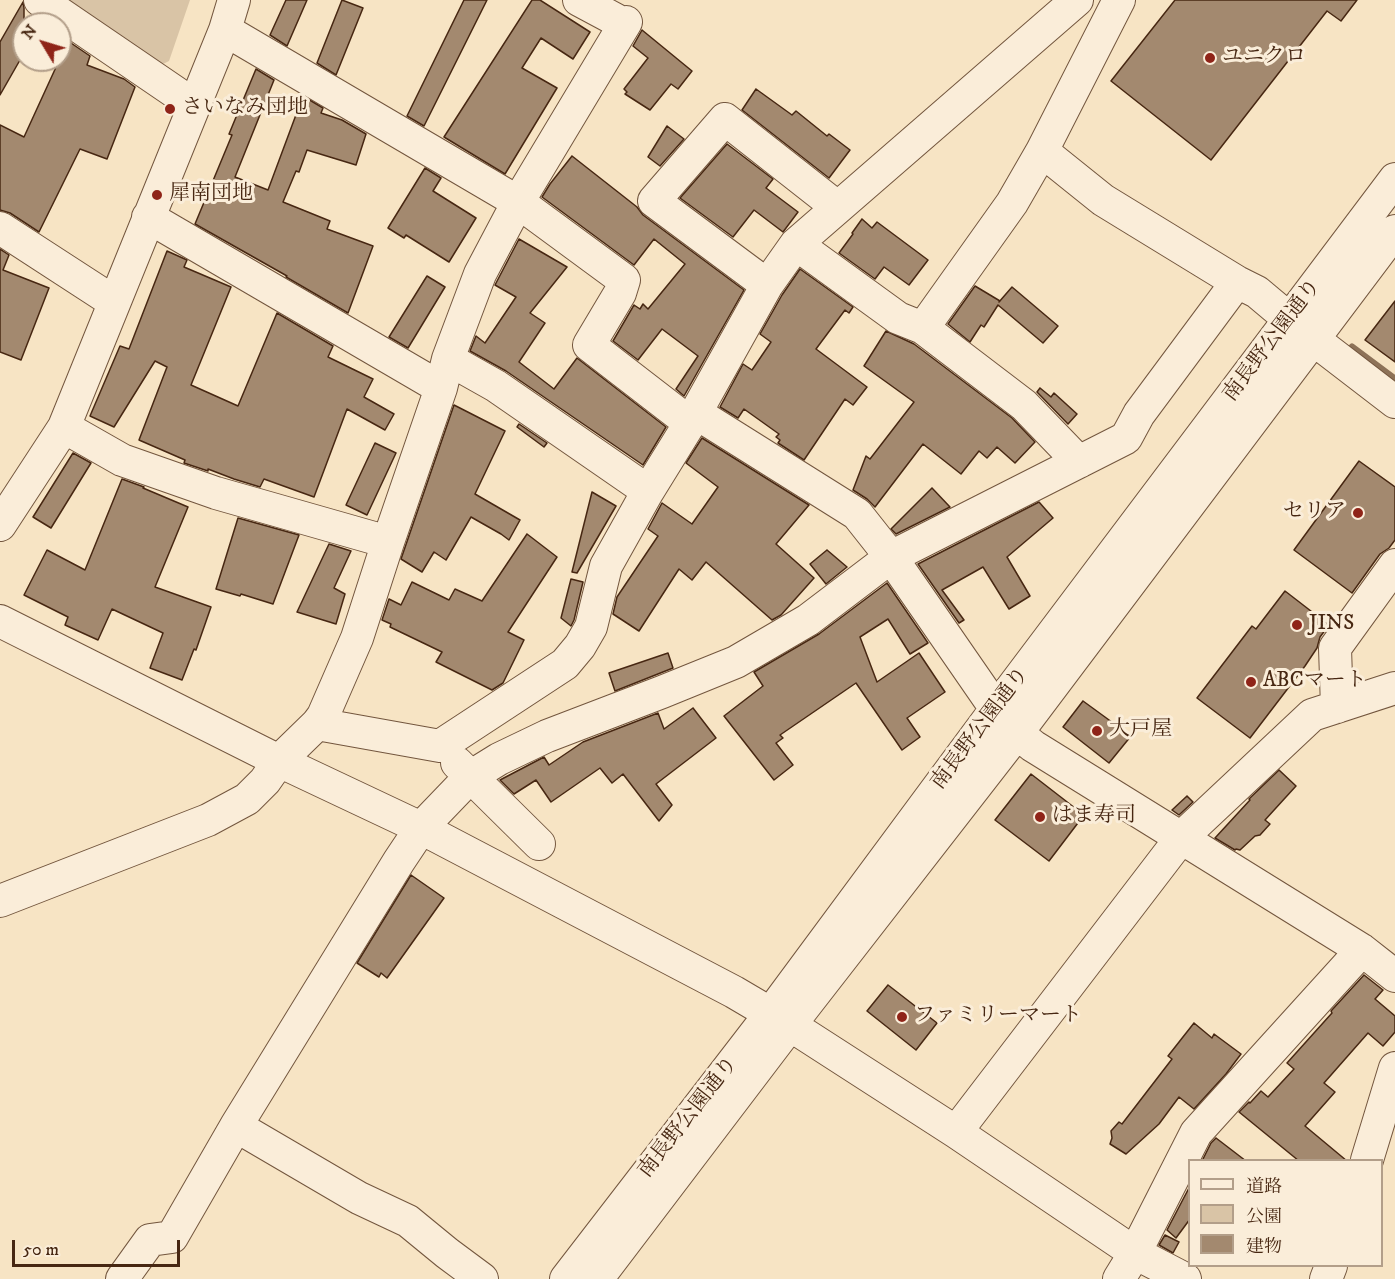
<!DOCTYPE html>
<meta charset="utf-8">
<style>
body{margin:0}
#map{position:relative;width:1395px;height:1279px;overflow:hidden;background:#f7e4c4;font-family:"IM FELL DW Pica","Noto Serif JP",serif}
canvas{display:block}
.legend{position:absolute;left:1188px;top:1159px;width:195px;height:108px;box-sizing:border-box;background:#faedd9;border:2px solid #b29e89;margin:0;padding:8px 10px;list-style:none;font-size:18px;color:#472712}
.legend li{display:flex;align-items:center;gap:12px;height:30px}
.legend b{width:30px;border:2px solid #b29e89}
.north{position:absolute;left:12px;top:12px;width:60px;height:60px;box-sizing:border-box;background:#faedd9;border:2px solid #b29e89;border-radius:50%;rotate:308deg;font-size:16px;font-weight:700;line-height:24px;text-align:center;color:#472712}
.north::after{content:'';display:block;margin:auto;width:21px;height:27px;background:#8f2418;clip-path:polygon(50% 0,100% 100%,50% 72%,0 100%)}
.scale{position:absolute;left:12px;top:1240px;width:168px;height:27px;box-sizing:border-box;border:3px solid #472712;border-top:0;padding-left:8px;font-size:18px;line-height:21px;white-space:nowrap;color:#472712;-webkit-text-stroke:4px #faedd9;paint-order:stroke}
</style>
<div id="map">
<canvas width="1395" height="1279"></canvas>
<ul class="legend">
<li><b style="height:8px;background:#faedd9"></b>道路</li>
<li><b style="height:16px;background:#d9c4a6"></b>公園</li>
<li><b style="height:16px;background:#a3896f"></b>建物</li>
</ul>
<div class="north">N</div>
<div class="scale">50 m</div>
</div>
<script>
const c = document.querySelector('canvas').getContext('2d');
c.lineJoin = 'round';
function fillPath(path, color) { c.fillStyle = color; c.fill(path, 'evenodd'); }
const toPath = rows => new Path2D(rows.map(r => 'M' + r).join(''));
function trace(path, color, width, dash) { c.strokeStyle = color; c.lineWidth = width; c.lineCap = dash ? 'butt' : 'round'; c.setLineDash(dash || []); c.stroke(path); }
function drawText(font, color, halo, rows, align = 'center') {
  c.font = font + ' "IM FELL DW Pica","Noto Serif JP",serif'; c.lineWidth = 6; c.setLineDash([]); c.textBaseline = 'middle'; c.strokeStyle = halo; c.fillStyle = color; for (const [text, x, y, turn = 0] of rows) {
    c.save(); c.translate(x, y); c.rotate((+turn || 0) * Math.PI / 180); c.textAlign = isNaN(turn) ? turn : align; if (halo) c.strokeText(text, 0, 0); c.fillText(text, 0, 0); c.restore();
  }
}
const green = toPath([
 [60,0,190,0,169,61,159,66]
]);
const stream = toPath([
 [1352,347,1395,379]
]);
const building = toPath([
 [286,0,307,0,287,46,270,35,286,0],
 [342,0,363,8,336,75,317,63,342,0],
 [464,0,487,0,424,126,407,116,464,0],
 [532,0,540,0,590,32,573,59,541,38,522,68,557,88,505,174,444,137,532,0],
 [1175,0,1357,0,1341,21,1327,11,1211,160,1111,81,1175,0],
 [23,2,24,8,24,53,0,95,0,42,23,2],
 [642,30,692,71,678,89,671,84,650,110,625,94,627,92,624,89,648,58,633,46,642,30],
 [68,41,90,56,87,65,124,79,135,87,107,159,80,149,39,232,10,213,0,210,0,125,24,137,68,41],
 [256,69,274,80,235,177,268,190,303,96,323,108,321,113,342,120,366,134,356,165,307,150,299,172,296,171,283,202,330,221,327,229,373,246,348,313,286,277,287,276,195,224,232,135,229,134,256,69],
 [756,89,792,115,796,111,827,136,829,134,850,150,829,178,742,110,756,89],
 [667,126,684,139,660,166,648,157,667,126],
 [727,144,773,179,766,188,798,212,783,232,754,210,733,237,680,198,727,144],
 [572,156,637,207,643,215,744,290,684,396,676,389,698,356,662,329,638,360,613,341,634,305,640,309,643,304,648,309,685,264,654,239,634,265,542,197,550,184,572,156],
 [425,168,441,178,433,191,476,218,449,262,406,235,404,238,388,228,425,168],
 [862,219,872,228,877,222,928,260,909,285,884,267,875,279,839,253,853,234,852,233,862,219],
 [519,239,567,267,530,313,545,323,519,362,554,389,577,358,666,427,643,465,506,371,470,351,476,336,485,343,516,297,495,285,519,239],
 [0,249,9,255,3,270,49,288,21,360,0,352,0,249],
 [167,251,187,260,184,267,231,287,191,385,238,406,277,313,333,346,328,357,373,379,364,397,394,414,385,430,347,409,314,497,264,479,260,487,234,479,208,469,208,471,184,463,185,460,139,440,167,367,155,361,114,427,90,416,120,346,129,349,167,251],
 [800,269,853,307,849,313,845,310,816,349,867,387,853,405,845,399,804,460,778,443,780,440,776,437,779,434,744,409,738,418,720,407,743,364,752,370,771,342,760,334,782,295,800,269],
 [427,276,445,287,408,348,389,337,427,276],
 [975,286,1000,301,999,302,1012,287,1058,326,1043,343,998,305,984,327,981,325,970,342,948,324,975,286],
 [1395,301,1395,362,1365,340,1395,301],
 [886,331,914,344,1012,418,1035,442,1015,463,997,447,987,458,979,451,961,474,923,444,875,507,867,499,853,490,866,456,870,459,914,402,864,366,886,331],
 [1040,388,1051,397,1054,393,1077,414,1068,424,1037,392,1040,388],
 [454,405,505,431,475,494,520,520,509,540,501,534,471,517,446,560,434,552,422,572,401,559,454,405],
 [519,424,547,443,544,447,517,427,519,424],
 [702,438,809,505,776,544,814,578,781,615,772,620,706,562,692,580,679,569,639,631,613,614,617,597,658,536,648,529,662,503,692,524,718,487,686,463,702,438],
 [375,443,396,453,367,515,346,505,375,443],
 [73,453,91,463,51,528,33,517,73,453],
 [1359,461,1395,487,1395,540,1389,548,1380,554,1352,593,1294,550,1359,461],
 [122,479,144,487,143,488,188,507,155,587,211,607,196,650,194,649,182,680,150,668,163,633,112,609,98,640,65,625,68,617,24,595,47,550,85,570,122,479],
 [932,488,950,507,896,534,891,529,932,488],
 [592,492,616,506,577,573,572,572,592,492],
 [1039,502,1053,518,1007,557,1030,596,1009,609,983,567,942,590,964,620,959,623,918,564,1039,502],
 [238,518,299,535,273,604,241,594,240,596,216,589,238,518],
 [527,534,557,557,508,632,524,640,503,683,492,690,436,662,442,652,390,627,391,624,382,620,389,599,401,605,412,582,449,600,455,589,482,601,527,534],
 [329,544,351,551,334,588,345,594,336,624,297,612,329,544],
 [827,550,847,567,826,584,810,564,827,550],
 [571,579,583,582,574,620,571,626,561,618,571,579],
 [887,583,928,643,910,654,888,619,860,637,877,682,919,653,945,692,907,718,920,737,902,750,856,683,780,735,783,738,776,743,793,765,774,780,724,716,763,686,754,672,819,634,887,583],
 [1285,591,1329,625,1320,637,1317,648,1305,666,1250,738,1197,698,1252,626,1256,629,1285,591],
 [668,653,673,668,615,691,609,673,668,653],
 [1083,701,1131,736,1109,763,1063,727,1083,701],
 [693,708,716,738,656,784,672,805,659,821,623,774,612,783,600,768,551,802,536,780,514,794,500,780,544,757,549,765,583,742,658,713,664,729,693,708],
 [1279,770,1296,786,1265,820,1270,824,1260,835,1255,836,1240,850,1236,849,1235,850,1215,838,1250,800,1249,799,1251,797,1279,770],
 [1031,774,1084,815,1049,861,995,820,1031,774],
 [1187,796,1193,802,1179,815,1172,810,1187,796],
 [411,875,444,898,387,978,381,973,379,977,357,963,411,875],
 [1364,975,1383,990,1375,999,1395,1016,1395,1032,1383,1046,1368,1033,1324,1083,1335,1092,1305,1126,1347,1161,1299,1161,1239,1112,1249,1102,1250,1103,1261,1091,1268,1097,1294,1069,1287,1063,1332,1013,1331,1011,1364,975],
 [888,985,937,1023,916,1050,867,1011,888,985],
 [1194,1023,1212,1038,1214,1034,1241,1054,1226,1074,1194,1109,1179,1097,1159,1124,1126,1154,1110,1144,1112,1138,1111,1131,1119,1122,1122,1124,1172,1059,1168,1056,1194,1023],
 [1216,1138,1246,1161,1202,1161,1211,1143,1216,1138],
 [1190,1186,1190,1219,1176,1238,1167,1230,1190,1186],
 [1165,1235,1179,1242,1173,1253,1159,1245,1165,1235]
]);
const minor = toPath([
 [40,0,194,105],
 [225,30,518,202,624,280,620,293,589,345,690,423],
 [1042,151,1103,200,1237,282,1257,292,1313,339,1395,402],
 [148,217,441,388],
 [0,228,114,302],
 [796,244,898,318,923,328,1024,405,1079,462],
 [767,285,654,201,725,119,837,207],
 [923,328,1012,203,1042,151,1119,0],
 [448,359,496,386,648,491],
 [696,413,857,514,891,557,996,709,1017,733,1033,746,1362,950,1395,976],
 [64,427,122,460,216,493,388,542],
 [0,525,64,427,225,30,234,0],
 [0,621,279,761,421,828,734,992,790,1025,956,1132,1135,1253,1185,1279],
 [1337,707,1335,648,1395,565],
 [317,724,440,746,565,664,580,646,591,627,606,566,648,491,690,423,767,285,796,244,1077,0],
 [457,763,539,844],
 [0,901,208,820,247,799,265,781,279,761,317,724,323,716,357,638,388,542,441,388,448,359,480,274,518,202,626,22,622,23,579,0],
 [236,1126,359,1198,408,1221,447,1253,482,1279],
 [956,1132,1181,838,1312,715,1395,688],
 [1367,1160,1395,1068],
 [122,1279,150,1240,172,1237,236,1126,399,861,421,828,470,777,499,759,547,736,662,692,736,662,808,620,891,557,1126,438,1139,414,1237,282],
 [566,1279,771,1013,996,709,1395,179],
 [597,1279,790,1025,1017,733,1395,231],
 [1119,1279,1135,1253,1196,1133,1362,950],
 [1326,1279,1331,1266]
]);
const markers = [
 [1210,58,6,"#8f2418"],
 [170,109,6,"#8f2418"],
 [157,195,6,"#8f2418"],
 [1358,513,6,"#8f2418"],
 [1297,625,6,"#8f2418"],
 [1251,682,6,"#8f2418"],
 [1097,731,6,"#8f2418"],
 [1040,817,6,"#8f2418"],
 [902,1017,6,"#8f2418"]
];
const poiNames = [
 ["ユニクロ",1222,58],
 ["さいなみ団地",182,109],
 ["犀南団地",169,195],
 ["セリア",1346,513,"right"],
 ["JINS",1309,625],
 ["ABCマート",1263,682],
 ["大戸屋",1109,731],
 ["はま寿司",1052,817],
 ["ファミリーマート",914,1017]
];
const streetNames = [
 ["南長野公園通り",1273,341,-53],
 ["南長野公園通り",981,729,-53],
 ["南長野公園通り",689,1118,-52]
];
fillPath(green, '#d9c4a6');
trace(stream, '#8d7258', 7);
fillPath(building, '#a3896f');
trace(building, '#472712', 1.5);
trace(minor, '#73563e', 34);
trace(minor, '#faedd9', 32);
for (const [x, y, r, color] of markers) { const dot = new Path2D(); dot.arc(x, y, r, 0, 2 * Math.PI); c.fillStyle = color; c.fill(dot); trace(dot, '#faedd9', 2); }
drawText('21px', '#472712', '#faedd9', poiNames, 'left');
drawText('21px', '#472712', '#faedd9', streetNames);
</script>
